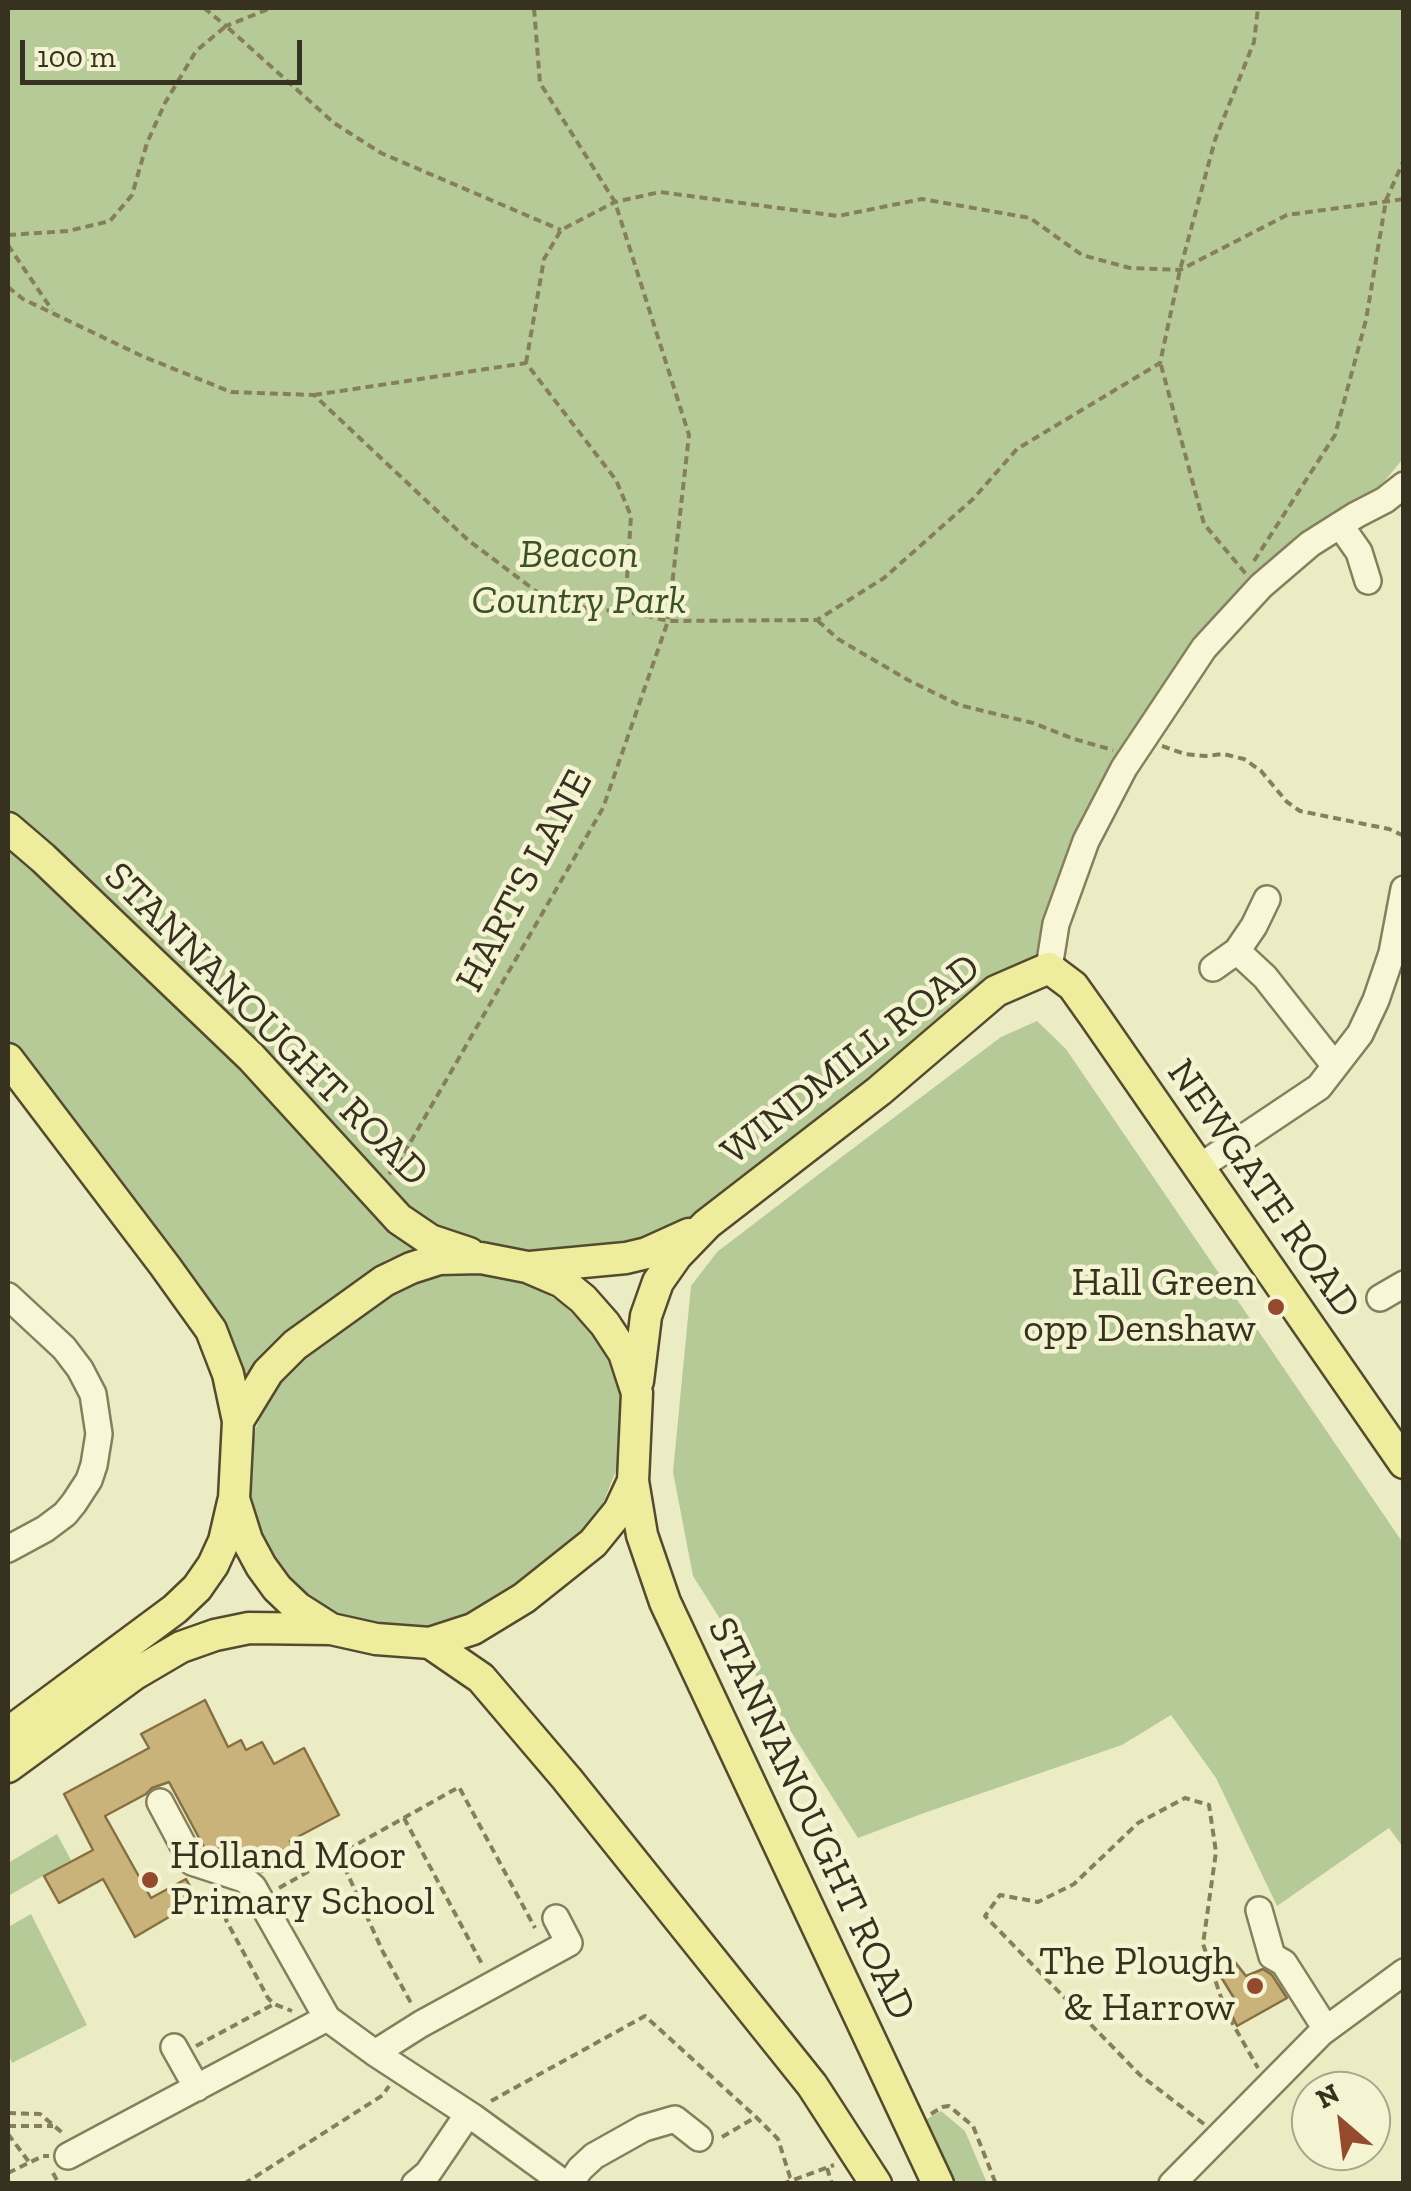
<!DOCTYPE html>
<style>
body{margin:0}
#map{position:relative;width:1411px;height:2191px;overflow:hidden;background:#ececc4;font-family:"Zilla Slab",serif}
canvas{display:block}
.frame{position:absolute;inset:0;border:10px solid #37311f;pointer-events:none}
.north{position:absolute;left:1291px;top:2071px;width:100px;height:100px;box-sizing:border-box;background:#f4f4d3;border:2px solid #a8a68b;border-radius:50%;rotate:332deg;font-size:28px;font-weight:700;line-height:40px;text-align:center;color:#37311f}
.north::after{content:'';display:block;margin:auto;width:35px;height:45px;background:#934a2d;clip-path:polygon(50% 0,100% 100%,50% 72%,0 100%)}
.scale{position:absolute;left:20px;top:40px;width:282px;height:45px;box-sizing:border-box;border:5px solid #37311f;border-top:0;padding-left:12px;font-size:30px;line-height:35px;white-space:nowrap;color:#37311f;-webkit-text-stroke:8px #f4f4d3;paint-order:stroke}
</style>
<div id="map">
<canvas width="1411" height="2191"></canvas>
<div class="frame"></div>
<div class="north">N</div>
<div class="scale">100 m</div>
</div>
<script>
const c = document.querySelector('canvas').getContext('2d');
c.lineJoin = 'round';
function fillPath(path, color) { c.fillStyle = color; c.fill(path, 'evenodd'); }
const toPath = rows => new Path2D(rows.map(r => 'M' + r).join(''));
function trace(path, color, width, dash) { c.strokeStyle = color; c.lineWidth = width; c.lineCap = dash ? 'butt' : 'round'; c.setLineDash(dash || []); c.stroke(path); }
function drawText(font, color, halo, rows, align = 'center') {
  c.font = font + ' "Zilla Slab",serif'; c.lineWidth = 9; c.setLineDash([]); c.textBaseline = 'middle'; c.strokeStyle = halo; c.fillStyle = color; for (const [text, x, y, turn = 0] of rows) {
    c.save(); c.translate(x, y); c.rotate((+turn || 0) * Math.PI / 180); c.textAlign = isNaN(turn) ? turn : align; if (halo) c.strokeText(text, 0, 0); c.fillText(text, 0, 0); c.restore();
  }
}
const green = toPath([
 [8,8,1403,8,1403,459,1356,515,1260,586,1124,768,1049,968,707,1224,527,1267,430,1240,8,828],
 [8,841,224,1043,421,1250,388,1259,294,1329,244,1383,92,1151,8,1039],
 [1037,1021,1066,1049,1403,1543,1403,1847,1389,1828,1277,1906,1216,1778,1171,1715,1122,1745,924,1813,858,1838,693,1576,673,1472,691,1286,717,1252,823,1171,1001,1037],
 [460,1272,482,1272,523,1281,560,1302,587,1328,607,1358,619,1393,622,1411,621,1449,618,1466,603,1503,582,1532,567,1546,499,1597,461,1619,425,1628,407,1630,351,1620,319,1605,304,1593,280,1568,263,1539,252,1510,249,1477,249,1460,256,1428,264,1409,287,1374,301,1360,328,1339,398,1289,439,1275],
 [57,1834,71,1860,8,1896,8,1863],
 [31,1914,87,2025,12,2063,8,2053,8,1927],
 [941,2111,965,2131,987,2183,948,2183,920,2123]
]);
const building = toPath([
 [205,1700,228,1747,241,1740,246,1750,262,1742,274,1764,304,1748,339,1815,290,1841,297,1854,262,1872,256,1861,250,1864,244,1862,238,1850,227,1856,222,1846,213,1852,205,1849,169,1782,152,1788,146,1794,105,1816,151,1898,186,1879,198,1900,135,1937,103,1879,59,1903,44,1876,93,1850,64,1794,149,1748,141,1734,205,1700],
 [1235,1962,1246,1976,1263,1969,1272,1975,1287,1998,1237,2026,1228,2007,1237,2003,1218,1972,1235,1962]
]);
const path = toPath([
 [204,8,226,26,271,8],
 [8,235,68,231,110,221,132,195,147,143,165,103,196,51,226,26,334,123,381,153,561,230],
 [8,245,52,310],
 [8,287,23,299,142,356,231,392,314,395,468,540,553,604,640,614,668,621,817,620,884,578,973,499,1017,449,1160,363,1180,270,1215,140,1254,42,1258,8],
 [526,363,544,259,561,230,615,202,660,192,838,216,922,199,1030,218,1082,255,1130,268,1180,270,1287,215,1404,199],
 [1161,365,1204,524,1246,574],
 [314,395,526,363,616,480,631,516,625,610],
 [1254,561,1335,435,1366,320,1386,200,1404,160],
 [818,621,838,639,908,680,959,705,1033,723,1074,739,1113,750],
 [1162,746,1185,754,1205,756,1223,754,1244,759,1261,771,1287,802,1300,811,1389,829,1404,836],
 [389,1174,399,1162,603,808,668,621,689,435,615,202,540,83,534,8],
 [404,1818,482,1964],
 [339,1855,383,1952,411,2003],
 [279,1888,459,1787,535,1928],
 [240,1909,227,1917,226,1920,268,1998,274,2004,292,2011],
 [196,2046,274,2004],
 [491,2101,645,2016,756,2117,778,2139,790,2177,798,2184],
 [8,2113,40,2114,65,2135],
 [931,2114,942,2107,949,2106,973,2126,996,2184],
 [1204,2124,1140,2075,985,1916,1000,1895,1038,1902,1074,1884,1138,1823,1185,1798,1209,1805,1216,1852,1203,1944,1226,2012,1258,2068],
 [8,2126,53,2126],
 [8,2134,29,2162],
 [722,2137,756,2117],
 [827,2168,832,2184],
 [8,2173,43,2156,49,2156],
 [53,2173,59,2184],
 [244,2184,383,2095,389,2086],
 [782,2184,834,2165],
 [1400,2184,1404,2181]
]);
const minor = toPath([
 [1340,525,1359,552,1368,581],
 [1237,951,1265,977,1335,1066],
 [1049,968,1056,924,1086,841,1124,768,1204,648,1261,586,1310,544,1356,515,1385,500,1404,485],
 [1213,968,1237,951,1254,926,1267,899],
 [1198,1168,1319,1087,1360,1034,1376,1000,1392,953,1404,889],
 [8,1296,64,1348,80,1369,93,1394,99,1434,94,1465,89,1480,74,1503,65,1514,45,1529,8,1549],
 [1380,1298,1404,1284],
 [160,1802,192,1862,244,1879,253,1887,327,2018,375,2053,473,2117,565,2184],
 [1259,1910,1272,1956,1284,1963,1326,2029],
 [174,2047,197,2088],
 [375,2053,421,2024,569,1943,556,1918],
 [68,2156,327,2018],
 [415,2184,428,2173,468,2114],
 [570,2184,580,2169,594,2156,644,2128,675,2119,699,2138],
 [1172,2184,1321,2033,1404,1972]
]);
const major = toPath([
 [8,828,43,858,251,1057,399,1219,430,1240,469,1253],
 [8,1059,165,1266,211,1330,228,1374,238,1421],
 [481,1258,527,1267,562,1282,583,1299,605,1324,624,1353,637,1393,633,1481,619,1511,593,1543,524,1598,473,1629,430,1643,376,1639,331,1629,298,1608,277,1588,261,1566,247,1540,234,1499,238,1421,268,1372,295,1345,384,1281,411,1268,439,1259,481,1258],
 [530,1267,626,1258,647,1253,689,1234],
 [638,1381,646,1316,658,1282,677,1255,707,1224,879,1091,996,991,1049,968,1073,986,1095,1017,1404,1463],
 [633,1481,642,1535,665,1602,938,2184],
 [430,1643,481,1678,567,1779,812,2085,876,2184],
 [8,1733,175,1609,197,1588,213,1565,224,1541,233,1502],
 [8,1767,135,1674,181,1647,215,1635,249,1628,331,1629]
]);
const markers = [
 [1276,1307,10,"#934a2d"],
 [150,1880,10,"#934a2d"],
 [1255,1986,10,"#934a2d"]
];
const parkNames = [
 ["Beacon",579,556],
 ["Country Park",579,602]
];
const streetNames = [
 ["HART'S LANE",525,881,-62],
 ["STANNANOUGHT ROAD",266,1025,45],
 ["WINDMILL ROAD",851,1060,-38],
 ["NEWGATE ROAD",1263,1189,55],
 ["STANNANOUGHT ROAD",811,1819,65]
];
const poiNames = [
 ["Hall Green",1256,1284],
 ["opp Denshaw",1256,1330],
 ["Holland Moor",170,1857,"left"],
 ["Primary School",170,1903,"left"],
 ["The Plough",1235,1963],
 ["& Harrow",1235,2009]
];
fillPath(green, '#b6ca98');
fillPath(building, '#c9b37b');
trace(building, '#857042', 2.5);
trace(minor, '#867f5b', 30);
trace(major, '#544b2f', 35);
trace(path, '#867f5b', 4, [8, 5]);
trace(minor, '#f7f7d7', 25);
trace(major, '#eeed9d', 30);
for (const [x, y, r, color] of markers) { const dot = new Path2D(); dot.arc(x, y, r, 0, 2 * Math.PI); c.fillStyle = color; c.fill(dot); trace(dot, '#f4f4d3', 4); }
drawText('italic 40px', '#3a5226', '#f4f4d3', parkNames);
drawText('40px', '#37311f', '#f4f4d3', streetNames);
drawText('40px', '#37311f', '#f4f4d3', poiNames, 'right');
</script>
